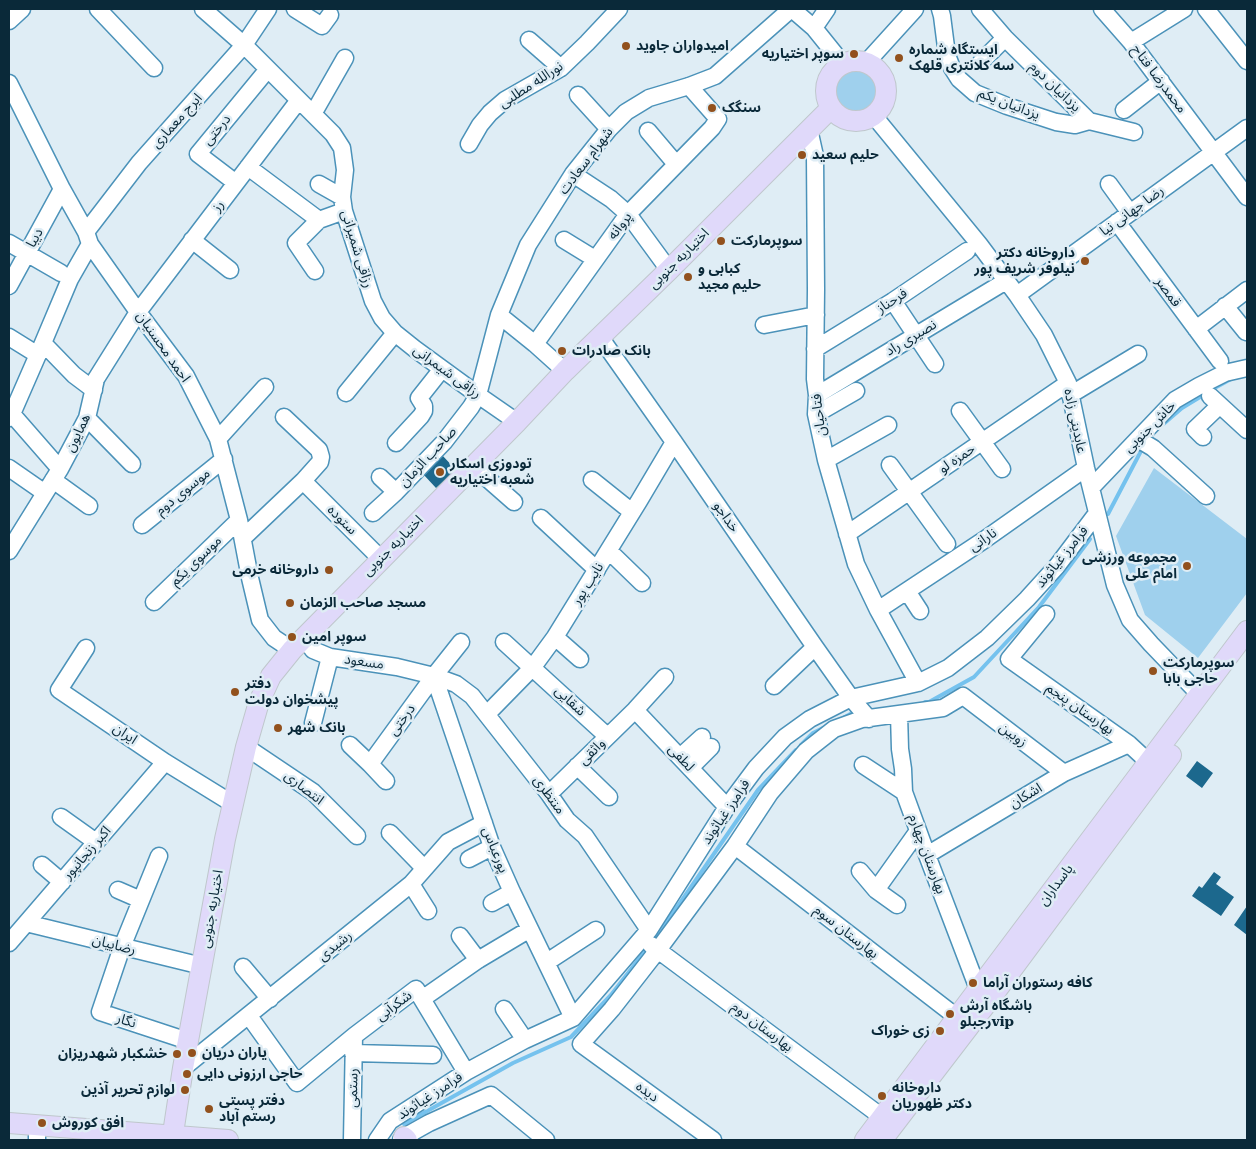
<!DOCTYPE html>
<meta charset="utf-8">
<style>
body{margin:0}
#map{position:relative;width:1256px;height:1149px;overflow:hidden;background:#dfedf5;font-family:"Roboto Serif",serif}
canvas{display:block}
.frame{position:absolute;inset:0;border:10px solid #0a2939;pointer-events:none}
</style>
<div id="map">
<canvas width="1256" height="1149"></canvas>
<div class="frame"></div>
</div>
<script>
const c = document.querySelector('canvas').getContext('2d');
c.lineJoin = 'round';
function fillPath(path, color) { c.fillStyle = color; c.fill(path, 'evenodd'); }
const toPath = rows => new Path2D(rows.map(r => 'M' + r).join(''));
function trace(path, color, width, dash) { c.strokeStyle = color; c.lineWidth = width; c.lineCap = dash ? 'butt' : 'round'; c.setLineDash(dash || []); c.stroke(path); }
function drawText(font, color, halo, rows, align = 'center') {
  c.font = font + ' "Roboto Serif","Noto Sans Arabic",serif'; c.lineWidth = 5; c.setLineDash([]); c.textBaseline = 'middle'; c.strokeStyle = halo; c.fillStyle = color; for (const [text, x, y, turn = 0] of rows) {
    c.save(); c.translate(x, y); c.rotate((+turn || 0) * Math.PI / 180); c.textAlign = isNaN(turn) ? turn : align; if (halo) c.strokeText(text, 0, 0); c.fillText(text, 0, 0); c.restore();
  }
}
const green = toPath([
 '832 91a25 25 0 1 1 50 0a25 25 0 1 1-50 0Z',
 [1154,468,1247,539,1247,593,1198,658,1145,615,1116,536]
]);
const stream = toPath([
 [1211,390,1231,379],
 [1160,427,1182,408,1205,394],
 [1108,514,1141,451],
 [925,702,929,702,974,677,1039,607,1090,539],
 [843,718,854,712],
 [801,745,813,733,823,728],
 [654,939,680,903,758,790,796,750],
 [404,1124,513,1063,571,1037,611,995,646,950]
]);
const building = toPath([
 [442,455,456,470,436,488,423,474],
 [1197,761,1213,773,1202,788,1186,776],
 [1214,872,1221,877,1216,884,1234,897,1221,916,1192,896,1199,886,1202,888],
 [1247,906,1247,935,1234,925]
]);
const minor = toPath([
 [98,9,154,68],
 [203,9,244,45,333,134,342,148,345,170,342,197,344,211,373,301,382,318,395,333,415,349,478,395,517,422],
 [295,9,322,26,330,15],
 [792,9,814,28,843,64],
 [940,9,942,16,947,55,952,68,959,79,975,93,1007,106,1056,122,1075,125,1089,121,1134,132],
 [980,9,1005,38,1089,121],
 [1102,9,1131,42,1247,197],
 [1206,9,1247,61],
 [9,21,22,9],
 [814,28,827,9],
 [529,40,561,68],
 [1131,42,1184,9],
 [981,62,1005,38],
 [866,63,915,9],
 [9,83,62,189,86,232,90,244,138,312,186,376,218,439,239,520,250,578,260,620,274,638,292,650],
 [578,95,609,129],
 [1124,110,1161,81],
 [313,114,345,58],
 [874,116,979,244,1017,295,1044,335,1068,383,1086,468,1115,585,1130,620,1151,644,1200,695],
 [809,129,815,156,816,290,815,379,817,395,816,414,826,460,856,564,878,610,918,683],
 [648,131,676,164],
 [469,144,480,125,490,113,505,100,561,68,587,43,619,9],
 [248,167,319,220],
 [573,174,611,199,628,214,669,270],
 [236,183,198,154,268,69],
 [319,184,342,197],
 [1109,184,1130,213],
 [1117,222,1220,361],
 [86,232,139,163,244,45,268,9],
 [192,240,230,270],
 [564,240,595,259],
 [9,243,61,273],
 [315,271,296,243,319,220,344,211],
 [9,286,62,189],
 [1017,295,1247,128],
 [893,301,935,364],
 [1225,306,1246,332],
 [499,315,535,344,565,371],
 [764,325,816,315],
 [1196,329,1247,290],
 [9,337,38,355],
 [600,337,674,442,815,647,851,698,869,719],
 [43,343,74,375,94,390],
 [535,344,628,214,712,128,718,119,689,86],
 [815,349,893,301,967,251],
 [346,393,395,333],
 [817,395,1006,281],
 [1070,395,1138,354],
 [1210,396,1247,430],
 [960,411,1002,469],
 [12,414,60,469],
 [816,414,856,391],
 [9,418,12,414,43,343,70,279,90,244],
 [87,418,132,464],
 [1203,437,1195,429,1220,405],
 [218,439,265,387],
 [1138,439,1153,448,1206,496],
 [396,443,421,416,424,411,424,406,419,398,442,369],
 [826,460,888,425],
 [890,465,947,544],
 [473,466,514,502],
 [9,468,45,493],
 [380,477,396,492],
 [53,480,89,506],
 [592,480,632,512],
 [303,481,381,559],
 [1091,488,1175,400,1199,386,1225,373,1247,368],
 [373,513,396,492,444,442,471,407,478,395,499,315,528,245,573,174,609,129,626,112,649,98,689,86,715,76,791,9],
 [541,518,597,570],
 [142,525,224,459],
 [847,534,1068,383],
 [243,538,303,481,320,462,321,457,319,450,284,417],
 [9,551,60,469,87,418,96,379,138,312,299,100],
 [609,551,642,583],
 [907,591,920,611],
 [154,602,239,520],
 [878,610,984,540,1086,468],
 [1046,614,1009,659,1129,744,1157,770],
 [309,633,308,643,313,650,330,657,397,667,434,676,456,684,472,696,549,794,567,820,585,836,649,930],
 [555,637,580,659],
 [504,642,607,736],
 [86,648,59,690,165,762,233,804],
 [434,676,492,847,512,892,573,1018],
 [774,686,815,647],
 [635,710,727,807],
 [487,714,533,667,555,637,639,501,674,442],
 [899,714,900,749,903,769,904,792,927,855,978,989,985,995],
 [313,723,330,657],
 [350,745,370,764,386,781],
 [246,747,313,792,357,836],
 [680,757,702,737],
 [370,764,434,676,461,642],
 [863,765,904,792],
 [577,766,609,797],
 [690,768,711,747],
 [549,794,635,710,665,677],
 [61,817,96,842],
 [390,833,424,868],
 [735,846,967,1025],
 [927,855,1064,773,1129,744],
 [159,856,122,947,100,1012,188,1041],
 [469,859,492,847],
 [42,865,62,882],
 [860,871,876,890,897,905],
 [411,884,428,911],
 [118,890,141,900],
 [876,890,918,831],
 [492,903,512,892],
 [26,923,202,966],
 [460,936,478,960],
 [9,943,165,762],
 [651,945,882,1117],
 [547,962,596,930],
 [243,967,270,999],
 [422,999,478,960,530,929],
 [504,1009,525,1040],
 [249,1016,297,1083,354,1036,416,989,466,1072],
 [353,1053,433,1055],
 [183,1068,411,884,448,842,484,823],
 [37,1140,37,1136],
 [352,1140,354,1036],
 [377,1140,390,1121,466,1072,525,1040,573,1018,649,930,727,807,756,768,785,737,810,719,851,698,918,683,948,668,987,638,1027,599,1057,566,1097,513],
 [401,1140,404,1137,429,1123,491,1095,546,1140],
 [713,1140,581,1044,612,1009,658,950,735,846,770,793,806,751,834,729,862,719,943,708,963,696,1064,773]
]);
const major = toPath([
 '826 91a30 30 0 1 1 60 0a30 30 0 1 1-60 0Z',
 [9,1123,228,1140],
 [404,1137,407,1140],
 [172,1140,183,1068,225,839,246,747,259,702,271,676,292,650,517,422,565,371,669,270,831,108],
 [865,1140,1247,631],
 [882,1140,990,999,1171,755]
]);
const markers = [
 [626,46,5,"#92511d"],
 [854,54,5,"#92511d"],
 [899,58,5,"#92511d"],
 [712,108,5,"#92511d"],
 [802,155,5,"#92511d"],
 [721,241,5,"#92511d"],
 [1085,261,5,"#92511d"],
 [688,277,5,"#92511d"],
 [562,351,5,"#92511d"],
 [440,472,5,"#92511d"],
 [1187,566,5,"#92511d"],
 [329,570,5,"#92511d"],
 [290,603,5,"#92511d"],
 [292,637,5,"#92511d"],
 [1153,671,5,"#92511d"],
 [235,692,5,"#92511d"],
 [278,728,5,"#92511d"],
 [973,983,5,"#92511d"],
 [950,1014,5,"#92511d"],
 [940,1031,5,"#92511d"],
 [192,1053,5,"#92511d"],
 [177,1054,5,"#92511d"],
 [187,1074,5,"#92511d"],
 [185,1090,5,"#92511d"],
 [882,1096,5,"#92511d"],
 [209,1109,5,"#92511d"],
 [42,1123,5,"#92511d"]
];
const poiNames = [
 ["امیدواران جاوید",636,46],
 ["ایستگاه شماره",909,50],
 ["سه کلانتری قلهک",909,66],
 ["سوپر اختیاریه",844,54,"right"],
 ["سنگک",722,108],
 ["حلیم سعید",812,155],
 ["سوپرمارکت",731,241],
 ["داروخانه دکتر",1075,253,"right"],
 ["نیلوفر شریف پور",1075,269,"right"],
 ["کبابی و",698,269],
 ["حلیم مجید",698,285],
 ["بانک صادرات",572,351],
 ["تودوزی اسکار",450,464],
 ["شعبه اختیاریه",450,480],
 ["مجموعه ورزشی",1177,558,"right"],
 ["امام علی",1177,574,"right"],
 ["داروخانه خرمی",319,570,"right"],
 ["مسجد صاحب الزمان",300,603],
 ["سوپر امین",302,637],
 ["سوپرمارکت",1163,663],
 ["حاجی بابا",1163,679],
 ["دفتر",245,684],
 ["پیشخوان دولت",245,700],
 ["بانک شهر",288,728],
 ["کافه رستوران آراما",983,983],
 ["باشگاه آرش",960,1006],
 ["رجبلوvip",960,1022],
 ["زی خوراک",930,1031,"right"],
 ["یاران دریان",202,1053],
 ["خشکبار شهدریزان",167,1054,"right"],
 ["حاجی ارزونی دایی",197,1074],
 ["داروخانه",892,1088],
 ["دکتر ظهوریان",892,1104],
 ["لوازم تحریر آذین",175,1090,"right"],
 ["دفتر پستی",219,1101],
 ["رستم آباد",219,1117],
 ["افق کوروش",52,1123]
];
const streetNames = [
 ["محمدرضا فتاح",1159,79,53],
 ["نورالله مطلبی",531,85,-33],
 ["یزدانیان دوم",1055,87,44],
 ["یزدانیان یکم",1009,104,21],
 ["ایرج معماری",177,121,-48],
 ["درختی",217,130,-50],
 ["شهرام سعادت",586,161,-53],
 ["رز",218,206,-53],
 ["رضا جهانی نیا",1132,211,-36],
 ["پروانه",620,226,-53],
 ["دیبا",35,238,-61],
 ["رزاقی شمیرانی",357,249,73],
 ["اختیاریه جنوبی",679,259,-45],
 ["قمصر",1168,292,54],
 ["فرحناز",892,301,-33],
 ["نصیری راد",911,338,-31],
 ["احمد محسنیان",163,347,55],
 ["رزاقی شیمرانی",447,372,36],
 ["فتاحیان",819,415,-97],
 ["عابدینی زاده",1075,421,78],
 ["خاش جنوبی",1150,427,-45],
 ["همایون",78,433,-64],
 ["صاحب الزمان",428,457,-47],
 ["حمزه لو",957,459,-34],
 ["موسوی دوم",183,492,-39],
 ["خداجو",726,517,55],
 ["ستوده",342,520,45],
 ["نارانی",983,540,-34],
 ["اختیاریه جنوبی",393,546,-45],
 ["فرامرز غیاثوند",1062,557,-51],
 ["موسوی یکم",196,561,-44],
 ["نایب پور",588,584,-58],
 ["مسعود",364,662,8],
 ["شقایی",570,701,43],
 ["بهارستان پنجم",1080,709,35],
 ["درختی",402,720,-54],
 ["ایران",125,734,34],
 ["زوبین",1013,735,37],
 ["واثقی",592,752,-45],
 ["لطفی",681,758,47],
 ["انتصاری",304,788,38],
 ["منتظری",549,795,54],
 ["اشکان",1026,796,-31],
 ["فرامرز غیاثوند",726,812,-56],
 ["پورعباس",495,850,68],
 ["اکبر زنجانپور",87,853,-49],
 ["بهارستان چهارم",927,854,70],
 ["پاسداران",1056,885,-53],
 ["اختیاریه جنوبی",212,909,-80],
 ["بهارستان سوم",846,932,38],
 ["رضاییان",114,945,14],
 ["رشیدی",335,946,-39],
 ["شکرآبی",394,1006,-37],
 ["نگار",126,1021,18],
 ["بهارستان دوم",762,1027,37],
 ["رستمی",353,1088,-89],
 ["دیده",647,1092,36],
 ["فرامرز غیاثوند",430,1096,-33]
];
fillPath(green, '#9fd0ed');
trace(stream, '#75c2ee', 4);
fillPath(building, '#1c688d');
trace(minor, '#4b92b9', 19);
trace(major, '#bfc7cc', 22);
trace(minor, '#fff', 16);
trace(major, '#e0d9fa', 20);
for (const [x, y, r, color] of markers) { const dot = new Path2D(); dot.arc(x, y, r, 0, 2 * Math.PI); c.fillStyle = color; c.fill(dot); trace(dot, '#dfedf5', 2); }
drawText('bold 14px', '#0a2939', '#dfedf5', poiNames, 'left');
drawText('14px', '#0a2939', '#dfedf5', streetNames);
</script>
